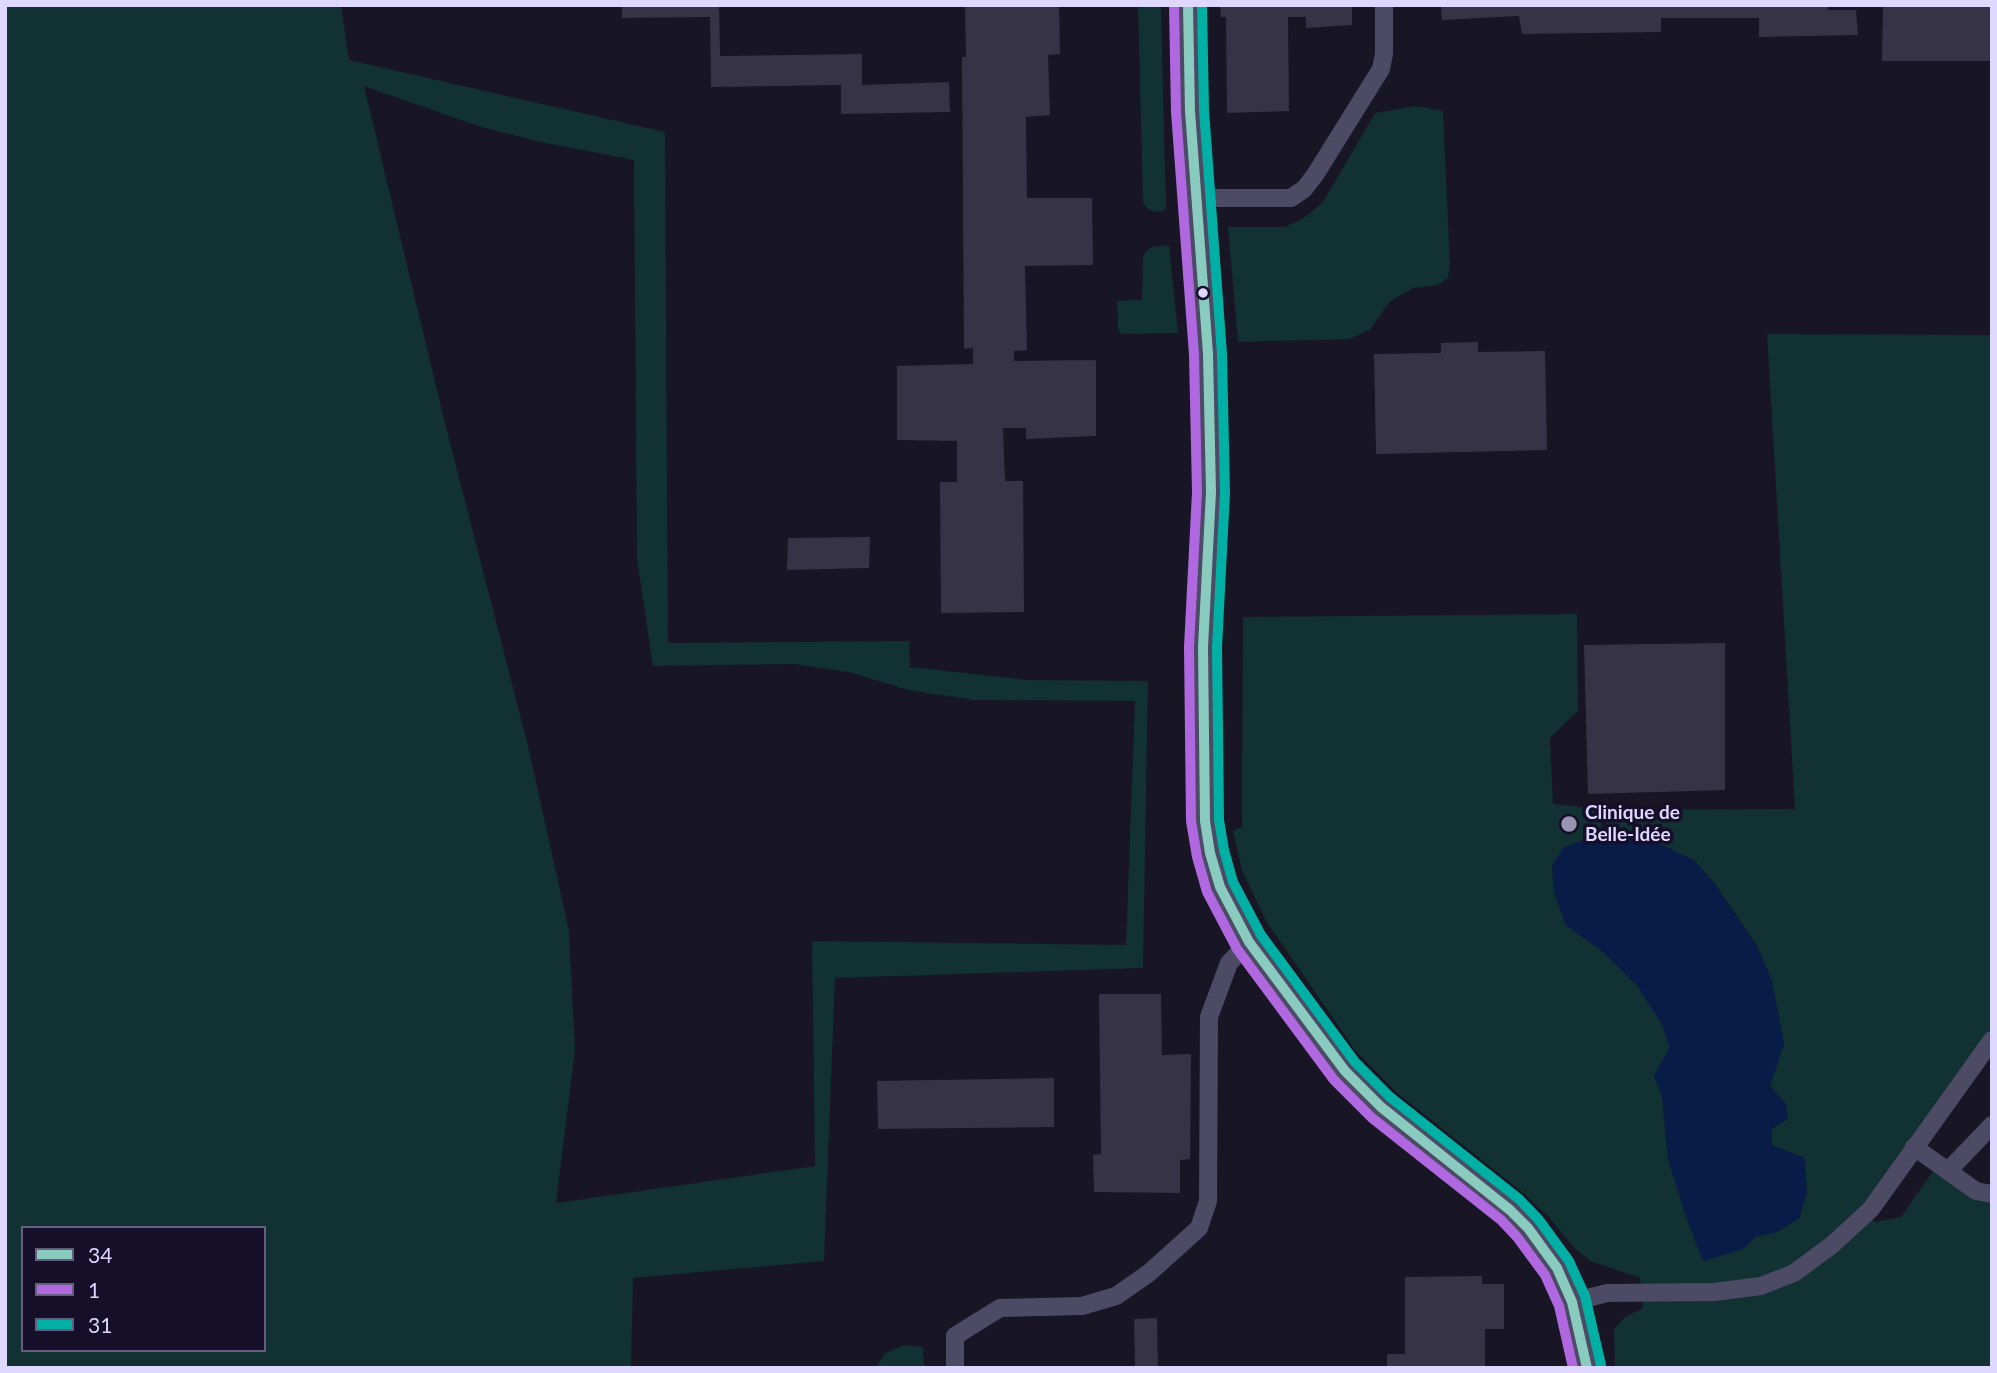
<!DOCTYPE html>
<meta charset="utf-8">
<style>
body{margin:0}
#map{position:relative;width:1997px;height:1373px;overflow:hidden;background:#181524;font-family:Lato,sans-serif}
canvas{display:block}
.frame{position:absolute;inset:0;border:7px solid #ded8ff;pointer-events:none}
.legend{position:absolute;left:21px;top:1226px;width:245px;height:126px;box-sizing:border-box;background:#150f2a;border:2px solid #655f7f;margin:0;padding:9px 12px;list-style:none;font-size:21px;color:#ded8ff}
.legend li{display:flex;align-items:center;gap:14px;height:35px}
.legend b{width:35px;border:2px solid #655f7f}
</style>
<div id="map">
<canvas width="1997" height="1373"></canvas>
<div class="frame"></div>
<ul class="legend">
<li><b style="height:9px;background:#89cbbe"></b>34</li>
<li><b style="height:9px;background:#b068e0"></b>1</li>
<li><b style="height:9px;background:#00b0a4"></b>31</li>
</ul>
</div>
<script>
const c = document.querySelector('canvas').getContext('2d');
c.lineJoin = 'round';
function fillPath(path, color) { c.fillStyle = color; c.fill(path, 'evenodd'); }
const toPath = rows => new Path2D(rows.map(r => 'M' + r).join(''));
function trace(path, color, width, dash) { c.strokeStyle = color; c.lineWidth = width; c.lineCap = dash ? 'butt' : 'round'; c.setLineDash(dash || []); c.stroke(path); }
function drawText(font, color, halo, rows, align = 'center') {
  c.font = font + ' Lato,sans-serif'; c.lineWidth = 7; c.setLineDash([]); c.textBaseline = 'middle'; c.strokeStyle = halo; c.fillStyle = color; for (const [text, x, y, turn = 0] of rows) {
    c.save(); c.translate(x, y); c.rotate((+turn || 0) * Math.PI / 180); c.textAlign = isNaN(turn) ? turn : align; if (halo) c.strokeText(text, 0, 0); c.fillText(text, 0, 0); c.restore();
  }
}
const green = toPath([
 [5,5,341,5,349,60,665,132,668,643,909,641,910,667,1028,680,1148,681,1143,968,835,978,824,1261,633,1278,631,1368,5,1368],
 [364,86,478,126,541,142,634,160,637,559,653,666,794,664,849,672,908,690,974,700,1135,701,1126,945,812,941,815,1166,556,1203,575,1050,569,931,529,750,443,415],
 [23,1228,264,1228,264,1350,23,1350],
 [1138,5,1161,5,1166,210,1156,212,1148,209,1143,203],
 [1416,106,1443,111,1450,266,1448,278,1438,285,1413,288,1389,302,1370,330,1349,339,1238,342,1228,227,1285,227,1305,217,1323,202,1375,113],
 [1169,245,1178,333,1121,334,1118,329,1117,301,1142,300,1143,257,1146,251,1152,247],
 [1767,334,1992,335,1992,1036,1871,1209,1874,1222,1901,1217,1938,1164,1985,1193,1992,1206,1992,1368,1615,1368,1614,1329,1625,1317,1643,1308,1640,1278,1591,1261,1575,1249,1549,1217,1522,1192,1396,1092,1355,1050,1266,921,1242,870,1233,831,1242,827,1243,617,1577,614,1578,711,1550,738,1553,804,1598,809,1604,837,1587,839,1552,865,1554,892,1566,925,1602,951,1637,985,1662,1024,1670,1047,1654,1076,1662,1096,1668,1159,1688,1222,1703,1260,1744,1248,1755,1237,1777,1232,1799,1218,1807,1192,1772,1145,1772,1129,1786,1104,1770,1086,1784,1044,1772,981,1757,946,1714,883,1694,860,1625,835,1609,836,1603,810,1795,809],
 [904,1345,923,1347,924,1368,876,1368,885,1353]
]);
const water = toPath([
 [1625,835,1658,843,1694,860,1714,883,1757,946,1772,981,1784,1044,1770,1086,1786,1104,1788,1119,1772,1129,1772,1145,1805,1158,1807,1192,1799,1218,1777,1232,1755,1237,1743,1249,1703,1261,1688,1222,1668,1159,1662,1096,1654,1076,1670,1047,1662,1024,1637,985,1602,951,1566,925,1554,892,1552,865,1564,847,1587,839]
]);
const building = toPath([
 [622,5,719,5,720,56,862,54,862,85,949,82,950,112,841,114,841,85,711,87,710,17,622,18],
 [965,5,1059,5,1060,54,1048,55,1050,115,1026,117,1027,198,1092,198,1093,265,1025,266,1027,350,1014,351,1014,361,1096,360,1096,436,1026,439,1026,428,1003,428,1005,481,1023,481,1024,612,941,613,940,482,957,482,957,441,897,440,897,366,973,364,973,348,964,349,962,57,966,57],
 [1220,5,1352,5,1352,25,1306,28,1306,17,1288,17,1289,111,1227,113,1226,17,1221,17],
 [1441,5,1828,5,1828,10,1856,10,1858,35,1759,37,1759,18,1661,18,1661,32,1522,34,1519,16,1442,20],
 [1883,5,1992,5,1992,61,1882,61],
 [1478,342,1478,352,1545,351,1547,450,1376,454,1374,354,1441,353,1441,343],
 [870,537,869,568,787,570,788,538],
 [1725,643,1725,790,1588,794,1584,645],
 [1099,994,1161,994,1162,1055,1191,1054,1190,1159,1180,1160,1180,1193,1094,1192,1093,1155,1101,1154],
 [1054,1078,1054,1127,878,1129,877,1081],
 [1482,1276,1482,1284,1504,1284,1504,1329,1485,1329,1485,1368,1387,1368,1387,1354,1405,1354,1405,1277],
 [1157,1318,1158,1368,1135,1368,1134,1319]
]);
const service = toPath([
 [1195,198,1291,198,1304,189,1315,175,1381,69,1384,54,1384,5],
 [1914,1147,1948,1171,1992,1125],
 [1948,1171,1976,1191,1992,1194],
 [1572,1302,1607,1293,1714,1292,1761,1286,1794,1273,1832,1245,1871,1209,1992,1040],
 [955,1368,955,1336,1000,1308,1082,1306,1116,1296,1149,1273,1199,1228,1208,1201,1209,1017,1229,963,1249,942]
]);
const minor = toPath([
 [1188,5,1190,111,1208,354,1211,492,1203,647,1205,821,1210,853,1220,887,1249,942,1305,1020,1345,1071,1381,1107,1510,1210,1528,1228,1544,1250,1557,1268,1572,1302,1587,1368]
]);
const bus1 = toPath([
 [1188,5,1190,111,1208,354,1211,492,1203,647,1205,821,1210,853,1220,887,1249,942,1345,1071,1381,1107,1510,1210,1528,1228,1557,1268,1572,1302,1587,1368]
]);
const bus2 = toPath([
 [1174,5,1176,112,1194,355,1197,492,1189,647,1191,821,1197,857,1207,892,1237,949,1334,1080,1372,1118,1501,1220,1517,1237,1545,1275,1559,1306,1573,1368]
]);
const bus3 = toPath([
 [1202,5,1204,110,1222,354,1225,493,1217,647,1219,820,1224,850,1233,882,1261,935,1355,1062,1390,1097,1519,1199,1539,1220,1569,1261,1585,1296,1601,1365]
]);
const markers = [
 [1203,293,6,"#ded8ff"],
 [1569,824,9,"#9994b2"]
];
const poiNames = [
 ["Clinique de",1585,813],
 ["Belle-Idée",1585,835]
];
fillPath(green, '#123133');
fillPath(water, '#091c47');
fillPath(building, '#373346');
trace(service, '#4c4a65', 18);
trace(minor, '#4c4a65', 33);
trace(bus1, '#89cbbe', 10);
trace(bus2, '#b068e0', 10);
trace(bus3, '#00b0a4', 10);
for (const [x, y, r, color] of markers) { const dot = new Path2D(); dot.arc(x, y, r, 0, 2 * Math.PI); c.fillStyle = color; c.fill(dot); trace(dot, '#150f2a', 2.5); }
drawText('bold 19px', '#ded8ff', '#150f2a', poiNames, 'left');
</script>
